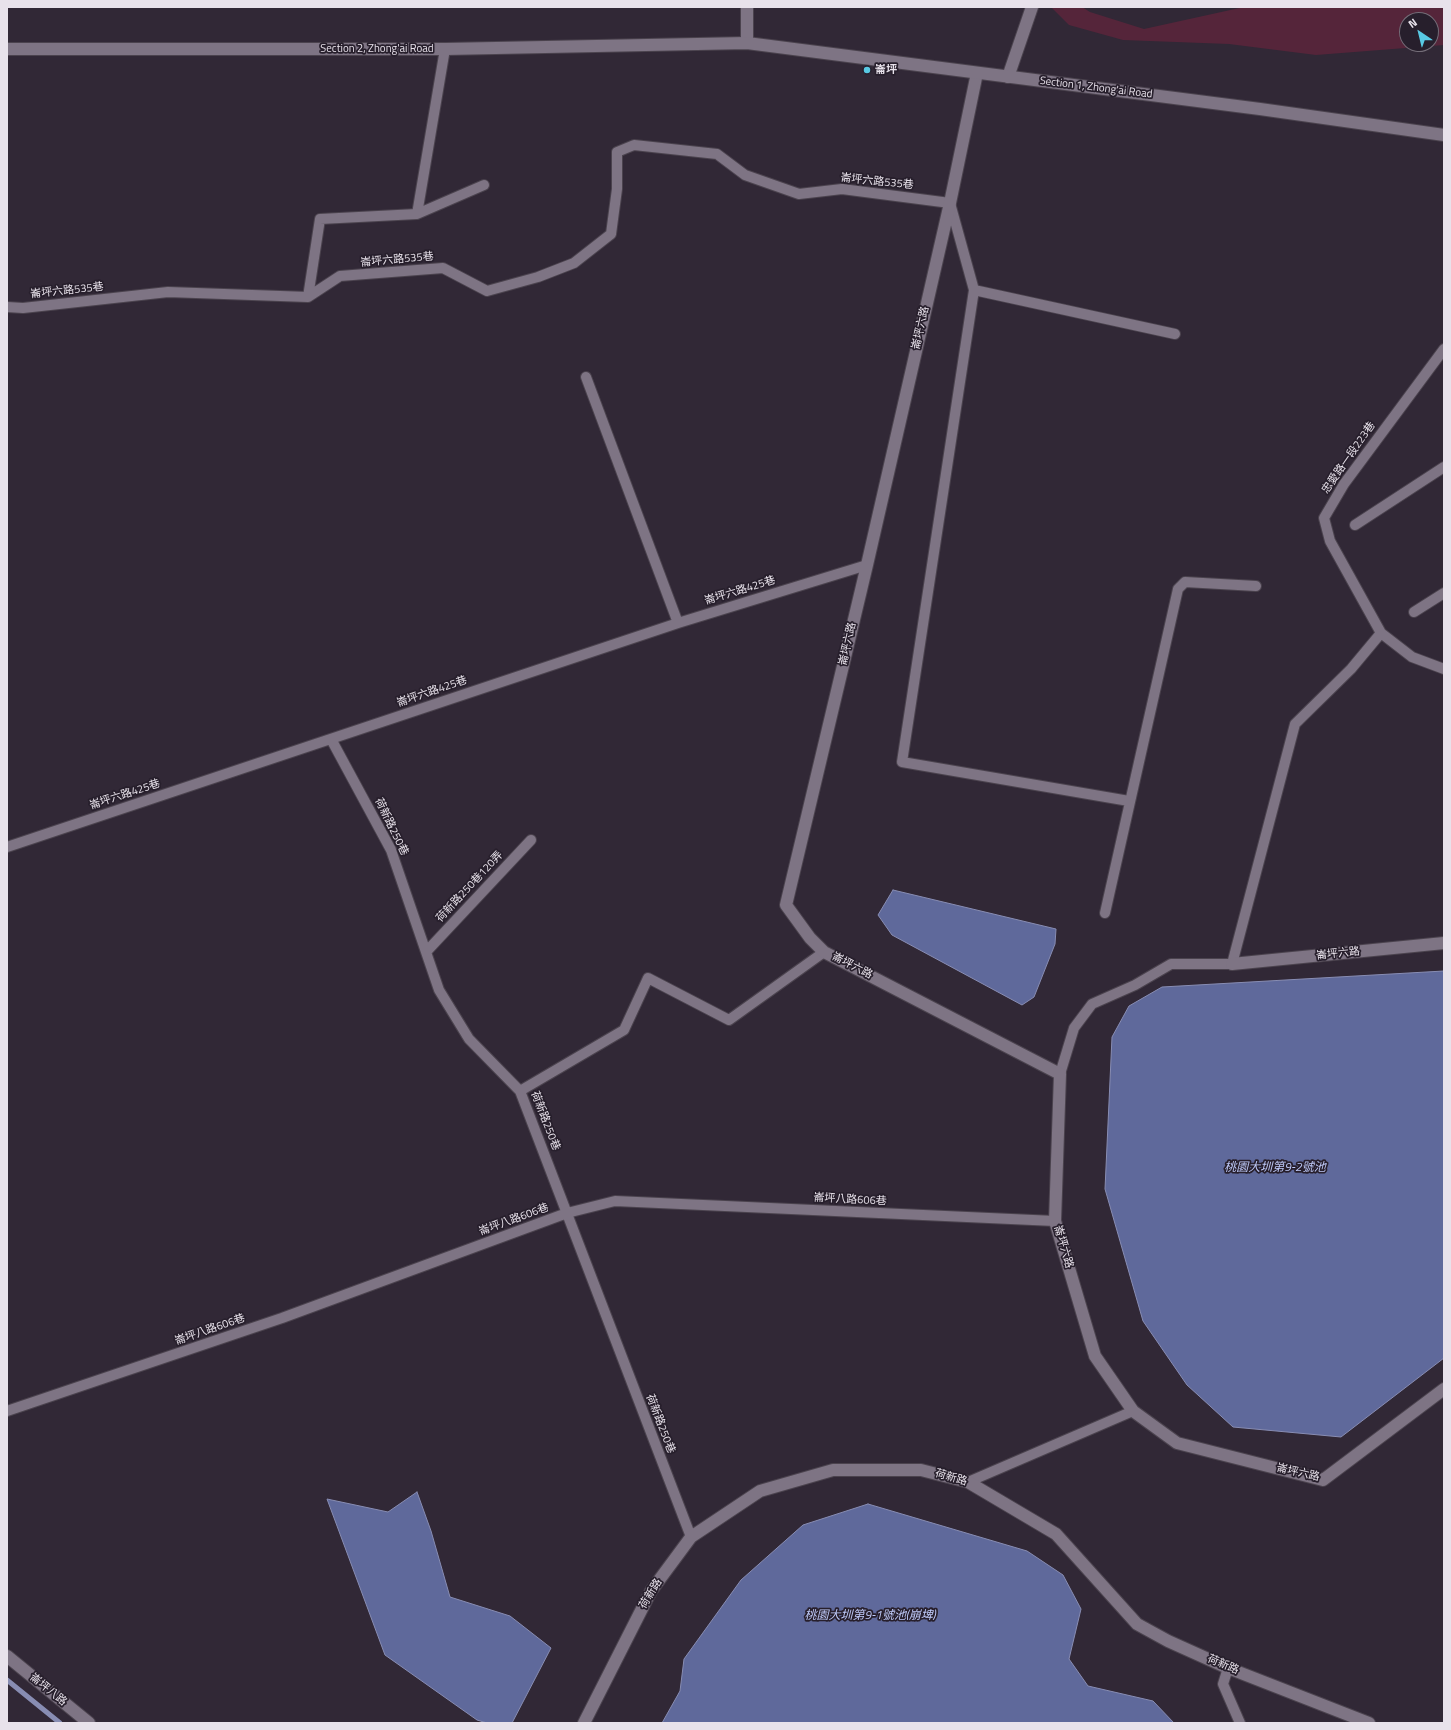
<!DOCTYPE html>
<meta charset="utf-8">
<style>
body{margin:0}
#map{position:relative;width:1451px;height:1730px;overflow:hidden;background:#312836;font-family:"Titillium Web",sans-serif}
canvas{display:block}
.frame{position:absolute;inset:0;border:8px solid #e8e2eb;pointer-events:none}
.north{position:absolute;left:1399px;top:12px;width:40px;height:40px;box-sizing:border-box;background:#271f2c;border:1px solid #746d78;border-radius:50%;rotate:325deg;font-size:11px;font-weight:700;line-height:16px;text-align:center;color:#e8e2eb}
.north::after{content:'';display:block;margin:auto;width:14px;height:18px;background:#58c9e3;clip-path:polygon(50% 0,100% 100%,50% 72%,0 100%)}
</style>
<div id="map">
<canvas width="1451" height="1730"></canvas>
<div class="frame"></div>
<div class="north">N</div>
</div>
<script>
const c = document.querySelector('canvas').getContext('2d');
c.lineJoin = 'round';
function fillPath(path, color) { c.fillStyle = color; c.fill(path, 'evenodd'); }
const toPath = rows => new Path2D(rows.map(r => 'M' + r).join(''));
function trace(path, color, width, dash) { c.strokeStyle = color; c.lineWidth = width; c.lineCap = dash ? 'butt' : 'round'; c.setLineDash(dash || []); c.stroke(path); }
function drawText(font, color, halo, rows, align = 'center') {
  c.font = font + ' "Titillium Web","Noto Sans TC",sans-serif'; c.lineWidth = 3.5; c.setLineDash([]); c.textBaseline = 'middle'; c.strokeStyle = halo; c.fillStyle = color; for (const [text, x, y, turn = 0] of rows) {
    c.save(); c.translate(x, y); c.rotate((+turn || 0) * Math.PI / 180); c.textAlign = isNaN(turn) ? turn : align; if (halo) c.strokeText(text, 0, 0); c.fillText(text, 0, 0); c.restore();
  }
}
const green = toPath([
 [1051,7,1082,7,1090,12,1144,29,1244,7,1444,7,1444,45,1316,55,1229,44,1123,40,1069,25],
 [1407,20,1431,20,1431,44,1407,44]
]);
const water = toPath([
 [893,890,1056,929,1055,944,1034,997,1022,1005,892,935,878,915,893,890],
 [1444,971,1444,1358,1341,1437,1233,1427,1187,1385,1143,1321,1105,1189,1112,1037,1129,1006,1162,987,1444,971],
 [417,1492,431,1531,450,1597,510,1616,551,1648,512,1723,487,1723,477,1720,385,1655,327,1499,388,1512,417,1492],
 [868,1504,1027,1551,1063,1575,1081,1609,1069,1659,1088,1686,1153,1701,1174,1723,662,1723,680,1691,684,1659,741,1580,803,1525,868,1504]
]);
const stream = toPath([
 [7,1680,60,1723]
]);
const service = toPath([
 [417,214,484,185],
 [974,290,1175,334],
 [308,297,320,219,417,214,445,49],
 [7,307,23,308,168,292,308,297,340,276,443,268,487,291,538,277,574,263,611,234,617,189,617,152,634,145,717,154,745,175,799,194,842,189,950,203,974,290,902,762,1129,801],
 [1444,349,1344,484,1324,518,1330,541,1381,633,1412,657,1444,669],
 [586,377,678,623],
 [1355,525,1444,467],
 [1414,612,1444,593],
 [331,739,391,850,439,990,469,1039,520,1091,691,1537],
 [7,847,678,623,867,565],
 [1105,913,1178,589,1185,582,1256,586],
 [426,952,531,840],
 [1060,1074,1074,1028,1092,1004,1135,985,1171,964,1232,964,1295,724,1351,669,1381,633],
 [520,1091,624,1030,648,978,729,1020,824,952],
 [7,1411,282,1318,567,1213,615,1201,1055,1221],
 [968,1482,1133,1411],
 [1228,1668,1223,1684,1240,1723]
]);
const minor = toPath([
 [747,7,747,43],
 [977,73,950,203,867,565,786,905,810,938,824,952,1060,1074,1055,1221,1095,1356,1133,1411,1177,1443,1323,1480,1444,1389],
 [1008,77,1032,7],
 [1232,964,1444,943],
 [7,1656,89,1723],
 [584,1723,651,1591,691,1537,760,1491,833,1470,921,1470,968,1482,1056,1534,1137,1624,1168,1641,1228,1668,1369,1723]
]);
const secondary = toPath([
 [7,49,445,49,747,43,1260,109,1444,135]
]);
const markers = [
 [867,70,4,"#58c9e3"]
];
const streetNames = [
 ["Section 2, Zhong'ai Road",377,49],
 ["Section 1, Zhong'ai Road",1096,88,7],
 ["崙坪六路535巷",877,182,6],
 ["崙坪六路535巷",397,260,-5],
 ["崙坪六路535巷",67,291,-6],
 ["崙坪六路",921,328,-77],
 ["忠愛路一段223巷",1349,458,-55],
 ["崙坪六路425巷",740,591,-17],
 ["崙坪六路",848,644,-77],
 ["崙坪六路425巷",432,692,-19],
 ["崙坪六路425巷",125,795,-18],
 ["荷新路250巷",391,827,64],
 ["荷新路250巷120弄",470,887,-47],
 ["崙坪六路",1338,954,-6],
 ["崙坪六路",852,966,27],
 ["荷新路250巷",545,1121,69],
 ["崙坪八路606巷",850,1200,3],
 ["崙坪八路606巷",514,1220,-20],
 ["崙坪六路",1063,1247,74],
 ["崙坪八路606巷",210,1330,-19],
 ["荷新路250巷",660,1424,69],
 ["崙坪六路",1298,1473,13],
 ["荷新路",951,1478,16],
 ["荷新路",651,1594,-59],
 ["荷新路",1223,1665,23],
 ["崙坪八路",48,1690,39]
];
const poiNames = [
 ["崙坪",875,70]
];
const waterNames = [
 ["桃園大圳第9-2號池",1275,1168],
 ["桃園大圳第9-1號池(崩埤)",870,1616]
];
fillPath(green, '#55253a');
fillPath(water, '#5f699b');
trace(water, '#888db3', 1);
trace(stream, '#888db3', 5);
trace(service, '#4b434e', 12);
trace(minor, '#4b434e', 14);
trace(secondary, '#4b434e', 14);
trace(service, '#7e7484', 10);
trace(minor, '#7e7484', 12);
trace(secondary, '#7e7484', 12);
for (const [x, y, r, color] of markers) { const dot = new Path2D(); dot.arc(x, y, r, 0, 2 * Math.PI); c.fillStyle = color; c.fill(dot); trace(dot, '#271f2c', 1.5); }
drawText('11px', '#e8e2eb', '#271f2c', streetNames);
drawText('bold 11px', '#e8e2eb', '#271f2c', poiNames, 'left');
drawText('italic 12px', '#bfcaf9', '#271f2c', waterNames);
</script>
